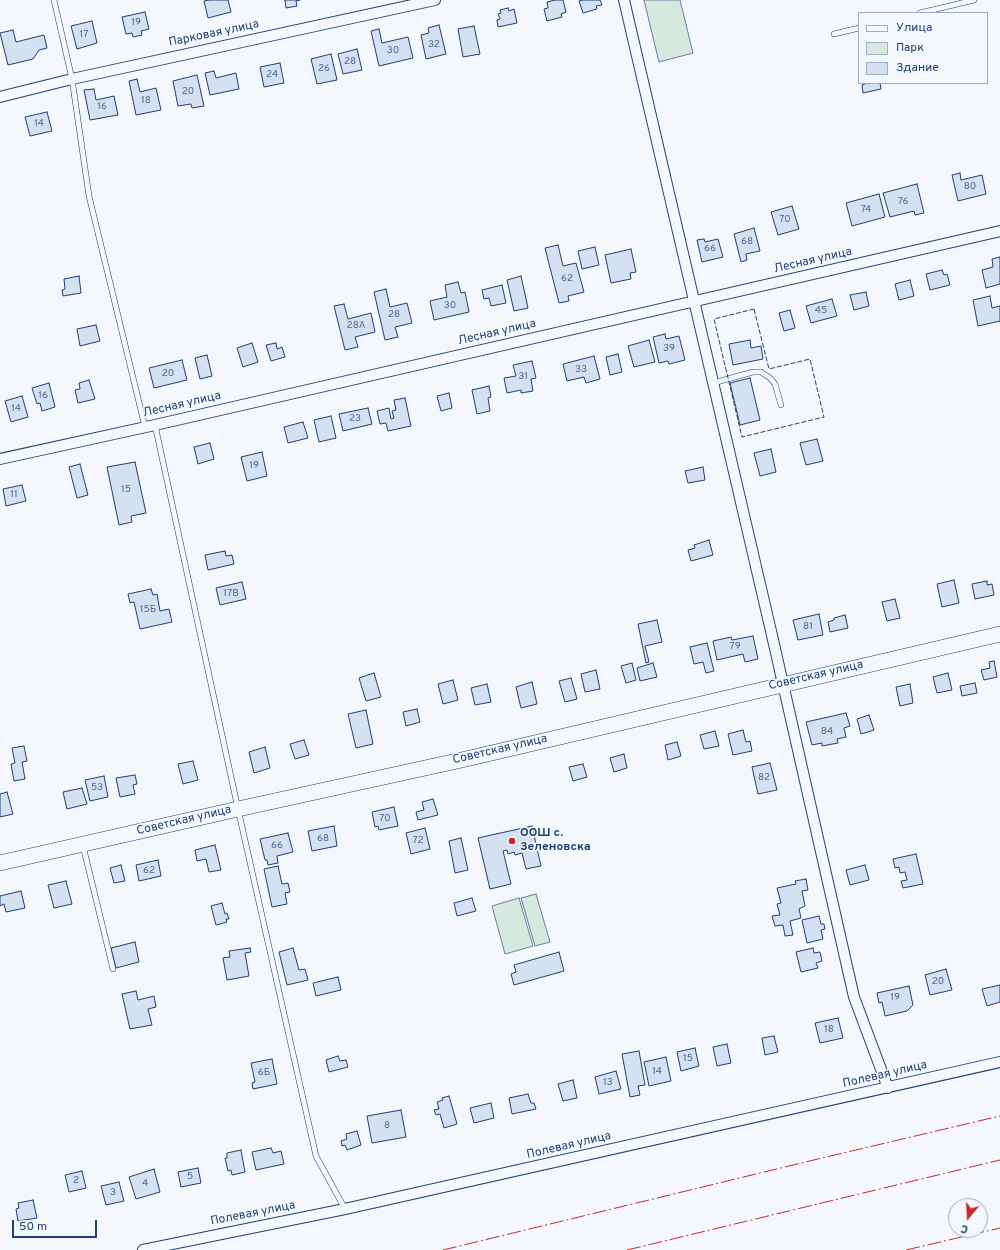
<!DOCTYPE html>
<meta charset="utf-8">
<style>
body{margin:0}
#map{position:relative;width:1000px;height:1250px;overflow:hidden;background:#f4f7fb;font-family:Overpass,sans-serif}
canvas{display:block}
.legend{position:absolute;left:858px;top:12px;width:130px;height:72px;box-sizing:border-box;background:#f4f7fb;border:1px solid #9eadc5;margin:0;padding:5px 7px;list-style:none;font-size:12px;color:#1d3f73}
.legend li{display:flex;align-items:center;gap:8px;height:20px}
.legend b{width:20px;border:1px solid #9eadc5}
.north{position:absolute;left:948px;top:1198px;width:40px;height:40px;box-sizing:border-box;background:#f4f7fb;border:1px solid #9eadc5;border-radius:50%;rotate:198deg;font-size:11px;font-weight:700;line-height:16px;text-align:center;color:#1d3f73}
.north::after{content:'';display:block;margin:auto;width:14px;height:18px;background:#c62828;clip-path:polygon(50% 0,100% 100%,50% 72%,0 100%)}
.scale{position:absolute;left:12px;top:1220px;width:85px;height:18px;box-sizing:border-box;border:2px solid #1d3f73;border-top:0;padding-left:5px;font-size:12px;line-height:14px;white-space:nowrap;color:#1d3f73;-webkit-text-stroke:3px #f4f7fb;paint-order:stroke}
</style>
<div id="map">
<canvas width="1000" height="1250"></canvas>
<ul class="legend">
<li><b style="height:5px;background:#f4f7fb"></b>Улица</li>
<li><b style="height:11px;background:#d7e8df"></b>Парк</li>
<li><b style="height:11px;background:#d5e0f0"></b>Здание</li>
</ul>
<div class="north">С</div>
<div class="scale">50 m</div>
</div>
<script>
const c = document.querySelector('canvas').getContext('2d');
c.lineJoin = 'round';
function fillPath(path, color) { c.fillStyle = color; c.fill(path, 'evenodd'); }
const toPath = rows => new Path2D(rows.map(r => 'M' + r).join(''));
function trace(path, color, width, dash) { c.strokeStyle = color; c.lineWidth = width; c.lineCap = dash ? 'butt' : 'round'; c.setLineDash(dash || []); c.stroke(path); }
function drawText(font, color, halo, rows, align = 'center') {
  c.font = font + ' Overpass,sans-serif'; c.lineWidth = 3; c.setLineDash([]); c.textBaseline = 'middle'; c.strokeStyle = halo; c.fillStyle = color; for (const [text, x, y, turn = 0] of rows) {
    c.save(); c.translate(x, y); c.rotate((+turn || 0) * Math.PI / 180); c.textAlign = isNaN(turn) ? turn : align; if (halo) c.strokeText(text, 0, 0); c.fillText(text, 0, 0); c.restore();
  }
}
const green = toPath([
 [644,0,680,0,693,53,659,62,644,0],
 [536,894,550,942,535,946,521,898,536,894],
 [519,898,533,946,505,954,492,906,519,898]
]);
const building = toPath([
 [209,0,228,0,231,12,208,18,204,1,209,0],
 [285,0,300,0,296,1,297,6,286,8,285,0],
 [555,0,563,0,566,12,561,14,562,17,547,21,544,9,548,8,547,2,555,0],
 [582,0,600,0,602,5,596,6,597,9,583,13,579,1,582,0],
 [508,8,509,11,514,9,517,23,498,27,497,20,500,19,498,14,501,13,500,10,508,8],
 [145,12,149,29,141,31,142,35,133,37,132,33,126,34,122,17,145,12],
 [92,21,97,43,77,49,71,26,92,21],
 [439,25,446,54,426,59,421,35,429,33,428,28,439,25],
 [474,26,480,54,463,57,458,29,474,26],
 [379,29,382,43,408,37,413,58,379,66,371,31,379,29],
 [13,30,16,42,44,35,47,48,39,50,33,59,8,65,0,33,13,30],
 [357,49,362,70,343,74,338,54,357,49],
 [331,54,337,80,317,84,311,59,331,54],
 [280,63,284,83,264,87,260,67,280,63],
 [214,71,216,78,236,73,239,89,210,95,205,73,214,71],
 [197,75,204,106,192,108,191,104,178,106,173,81,197,75],
 [137,79,140,92,156,88,161,110,136,115,129,81,137,79],
 [865,83,880,83,881,89,863,93,862,85,865,84,865,83],
 [94,89,96,100,114,96,118,115,90,120,84,90,94,89],
 [47,112,52,131,30,136,25,117,47,112],
 [960,173,961,180,982,175,986,194,958,201,952,175,960,173],
 [917,184,924,213,915,215,914,211,890,217,883,193,917,184],
 [879,194,885,217,852,226,846,203,879,194],
 [792,206,799,229,778,235,771,212,792,206],
 [754,228,760,251,746,254,747,260,741,262,734,234,754,228],
 [704,239,705,242,718,239,723,257,702,262,697,240,704,239],
 [558,245,563,266,576,263,584,292,568,296,569,301,559,303,545,248,558,245],
 [595,247,599,265,582,269,578,251,595,247],
 [631,249,636,272,630,273,631,279,611,283,605,255,631,249],
 [1000,257,1000,284,986,288,982,270,993,267,992,259,1000,257],
 [942,270,944,275,947,274,950,285,930,290,926,274,942,270],
 [79,276,81,293,63,296,62,290,65,289,64,279,79,276],
 [521,276,528,308,514,311,507,280,521,276],
 [910,280,914,296,899,300,895,284,910,280],
 [458,282,461,293,465,292,469,312,434,320,430,301,447,297,445,285,458,282],
 [502,285,506,303,491,306,489,298,484,299,482,290,502,285],
 [386,289,390,307,407,303,412,323,395,327,398,337,385,340,374,292,386,289],
 [866,292,869,306,854,310,850,295,866,292],
 [990,296,992,308,1000,306,1000,321,978,326,973,300,990,296],
 [832,299,837,316,811,323,806,306,832,299],
 [344,304,348,319,371,313,375,332,355,337,358,347,345,350,334,306,344,304],
 [790,310,795,328,784,331,779,313,790,310],
 [96,325,100,341,80,346,77,329,96,325],
 [665,334,666,339,679,336,685,360,669,364,668,361,659,363,653,337,665,334],
 [649,340,655,362,634,367,628,346,649,340],
 [750,340,751,348,761,346,763,359,733,365,729,344,750,340],
 [252,343,258,362,243,367,237,348,252,343],
 [276,343,277,349,282,347,285,357,271,361,266,345,276,343],
 [618,354,622,372,610,375,606,357,618,354],
 [207,355,212,376,200,379,195,358,207,355],
 [594,356,600,379,586,383,584,377,567,381,563,364,594,356],
 [182,360,187,380,154,388,149,368,182,360],
 [532,361,536,378,531,379,533,391,521,393,521,390,507,393,504,378,516,376,513,365,532,361],
 [750,378,760,420,740,425,730,383,750,378],
 [89,380,95,399,78,403,75,390,80,389,79,383,89,380],
 [49,383,55,407,42,411,40,403,37,404,32,388,49,383],
 [489,386,491,397,488,398,490,411,477,414,472,390,489,386],
 [449,393,452,408,441,411,437,396,449,393],
 [22,396,28,417,11,422,5,401,22,396],
 [405,398,411,426,388,431,386,423,380,424,377,411,389,408,391,419,394,418,392,411,396,410,394,400,405,398],
 [368,408,372,424,343,431,339,414,368,408],
 [331,416,336,438,319,442,314,420,331,416],
 [303,422,308,438,288,443,284,427,303,422],
 [817,439,823,461,806,465,800,443,817,439],
 [210,443,214,459,198,464,194,447,210,443],
 [771,449,776,472,760,476,754,453,771,449],
 [262,452,267,476,247,481,241,457,262,452],
 [135,462,146,513,131,516,132,522,119,525,107,467,135,462],
 [80,464,88,495,77,498,69,467,80,464],
 [703,467,705,480,688,483,685,471,703,467],
 [22,485,26,501,6,506,3,489,22,485],
 [709,540,713,555,691,561,688,550,695,548,694,545,709,540],
 [225,551,226,556,232,555,234,564,208,570,205,555,225,551],
 [954,580,959,603,942,607,937,584,954,580],
 [987,581,987,585,992,584,994,595,975,599,972,584,987,581],
 [242,582,246,599,220,605,216,588,242,582],
 [151,589,153,595,157,594,160,611,169,609,172,622,140,629,134,602,130,603,128,594,151,589],
 [895,599,900,618,887,621,882,602,895,599],
 [819,614,823,635,798,640,793,620,819,614],
 [845,615,848,628,830,632,828,622,834,620,834,618,845,615],
 [657,620,662,642,645,646,649,662,646,663,638,624,657,620],
 [753,636,758,659,745,662,743,654,717,660,713,641,731,637,732,640,753,636],
 [707,643,714,671,706,673,703,662,694,664,690,647,707,643],
 [994,661,997,677,984,680,981,670,990,668,989,662,994,661],
 [632,663,636,680,626,683,621,666,632,663],
 [653,663,657,677,640,681,637,668,653,663],
 [596,670,600,689,585,692,581,674,596,670],
 [374,673,381,697,366,701,359,678,374,673],
 [948,673,952,690,937,693,933,677,948,673],
 [571,678,577,699,565,702,559,681,571,678],
 [453,680,458,700,443,704,438,684,453,680],
 [532,682,537,704,521,708,516,687,532,682],
 [975,683,977,693,962,696,960,686,975,683],
 [487,684,491,702,475,705,471,688,487,684],
 [910,684,913,703,900,706,896,687,910,684],
 [417,709,420,722,406,726,403,712,417,709],
 [366,710,373,744,356,748,348,714,366,710],
 [846,713,850,726,844,728,846,737,837,739,838,743,822,746,822,743,812,745,806,722,846,713],
 [869,715,874,730,861,734,857,719,869,715],
 [743,730,746,742,750,741,752,751,733,755,728,734,743,730],
 [715,731,719,746,704,749,700,735,715,731],
 [304,740,309,755,295,759,290,744,304,740],
 [677,742,681,756,668,760,665,745,677,742],
 [24,746,27,761,22,762,25,779,14,781,11,764,15,763,12,748,24,746],
 [265,747,270,768,254,773,249,752,265,747],
 [624,754,627,768,614,772,610,758,624,754],
 [193,761,198,780,183,784,178,764,193,761],
 [770,763,777,790,758,794,752,767,770,763],
 [583,764,587,777,573,781,569,767,583,764],
 [135,775,137,784,133,785,135,794,120,797,116,778,135,775],
 [104,776,108,797,90,801,85,780,104,776],
 [82,788,87,804,67,809,63,792,82,788],
 [7,792,13,814,0,817,0,794,7,792],
 [433,799,438,815,418,820,416,812,424,810,422,802,433,799],
 [394,807,398,826,379,830,378,826,375,827,372,812,394,807],
 [334,826,337,846,312,851,308,831,334,826],
 [532,826,541,866,526,869,522,853,515,855,514,852,508,854,507,850,503,851,511,884,490,889,478,838,532,826],
 [425,828,430,849,411,854,406,833,425,828],
 [288,833,293,852,277,856,278,863,268,865,267,860,265,860,260,839,288,833],
 [461,838,468,870,455,873,449,841,461,838],
 [215,845,221,870,209,872,206,859,197,861,195,850,215,845],
 [916,854,923,884,903,888,901,881,907,880,905,872,900,873,899,867,895,868,893,859,916,854],
 [158,860,161,876,139,881,136,865,158,860],
 [121,865,125,881,114,883,110,868,121,865],
 [865,865,869,880,850,885,846,870,865,865],
 [278,866,282,884,288,883,290,892,285,893,287,904,272,907,264,869,278,866],
 [806,879,808,890,802,891,805,906,799,909,801,918,790,921,793,935,785,936,783,925,775,926,772,916,780,915,777,904,781,903,777,888,796,884,795,881,806,879],
 [66,881,72,904,54,908,48,885,66,881],
 [21,891,25,908,6,912,4,904,0,906,0,896,21,891],
 [472,898,476,911,457,916,454,903,472,898],
 [222,903,225,914,227,913,229,919,226,919,227,922,216,925,211,906,222,903],
 [819,916,821,924,824,924,825,929,821,930,823,939,807,943,802,920,819,916],
 [135,942,139,962,116,968,111,948,135,942],
 [250,948,251,952,245,953,249,976,227,980,223,958,230,957,229,951,250,948],
 [293,948,299,970,305,969,308,980,287,985,279,952,293,948],
 [813,948,814,953,820,952,822,961,816,963,818,968,801,972,796,952,813,948],
 [559,952,564,971,514,985,511,974,516,972,514,965,559,952],
 [946,969,952,990,930,995,925,975,946,969],
 [338,977,341,990,316,996,313,983,338,977],
 [1000,985,1000,1002,987,1006,982,989,1000,985],
 [909,986,913,1005,907,1011,885,1016,882,1002,879,1003,877,993,909,986],
 [136,991,138,1000,154,996,156,1007,148,1009,152,1025,130,1029,122,994,136,991],
 [838,1018,843,1038,820,1043,815,1023,838,1018],
 [774,1036,778,1052,765,1055,762,1038,774,1036],
 [727,1044,731,1063,717,1066,713,1047,727,1044],
 [695,1048,699,1066,681,1071,677,1052,695,1048],
 [639,1051,645,1085,638,1086,640,1095,630,1097,622,1054,639,1051],
 [338,1056,340,1061,346,1060,348,1067,329,1072,326,1060,338,1056],
 [666,1057,671,1081,649,1086,644,1062,666,1057],
 [272,1059,277,1084,253,1089,252,1083,255,1082,251,1063,272,1059],
 [616,1071,621,1089,599,1094,595,1077,616,1071],
 [573,1080,577,1098,563,1101,558,1084,573,1080],
 [528,1094,531,1103,534,1103,536,1109,512,1114,509,1098,528,1094],
 [449,1096,457,1124,444,1128,440,1114,436,1115,434,1110,439,1109,437,1102,443,1100,442,1098,449,1096],
 [491,1103,494,1118,474,1123,470,1108,491,1103],
 [401,1110,406,1137,372,1143,367,1116,401,1110],
 [357,1131,361,1145,347,1150,345,1145,342,1146,341,1141,347,1139,346,1134,357,1131],
 [271,1148,273,1153,281,1151,284,1164,256,1170,252,1152,271,1148],
 [241,1150,245,1172,232,1175,231,1170,228,1171,225,1158,227,1158,227,1153,241,1150],
 [198,1168,201,1183,181,1187,178,1172,198,1168],
 [154,1169,160,1192,136,1199,129,1177,154,1169],
 [82,1171,86,1188,69,1192,65,1175,82,1171],
 [119,1182,124,1201,106,1205,101,1186,119,1182],
 [33,1200,37,1218,18,1221,16,1209,19,1208,18,1203,33,1200]
]);
const lane = toPath([
 [54,0,72,79,89,196,145,427],
 [920,13,974,0],
 [834,34,859,28],
 [713,383,753,372,761,372,770,378,775,384,781,405],
 [155,425,238,809,316,1156,345,1209],
 [83,846,113,969]
]);
const street = toPath([
 [624,0,771,631,854,997,888,1088],
 [0,97,72,79,435,0],
 [0,459,155,425,1000,231],
 [143,1250,345,1209,1000,1062]
]);
const secondary = toPath([
 [0,863,238,809,466,759,1000,634]
]);
const fence = toPath([
 [754,309,769,369,810,359,824,417,742,437,714,319,754,309]
]);
const power = toPath([
 [443,1250,822,1158,1000,1116],
 [627,1250,1000,1160],
 [906,1250,1000,1228]
]);
const markers = [
 [512,841,4,"#c62828"]
];
const numberNames = [
 ["19",136,23],
 ["17",84,35],
 ["32",434,45],
 ["30",393,51],
 ["28",350,62],
 ["26",324,69],
 ["24",272,75],
 ["20",188,92],
 ["18",146,101],
 ["16",102,107],
 ["14",39,124],
 ["80",970,187],
 ["76",903,202],
 ["74",866,210],
 ["70",785,220],
 ["68",747,242],
 ["66",710,249],
 ["62",567,279],
 ["30",450,306],
 ["45",821,311],
 ["28",394,315],
 ["28А",356,326],
 ["39",669,349],
 ["33",581,370],
 ["20",168,374],
 ["31",523,377],
 ["16",43,396],
 ["14",16,409],
 ["23",355,419],
 ["19",254,466],
 ["15",126,490],
 ["11",14,495],
 ["17В",231,594],
 ["15Б",148,610],
 ["81",808,627],
 ["79",735,647],
 ["84",827,732],
 ["82",764,778],
 ["53",97,788],
 ["70",385,819],
 ["68",323,839],
 ["72",418,841],
 ["66",277,846],
 ["62",149,871],
 ["20",938,982],
 ["19",895,998],
 ["18",829,1030],
 ["15",688,1059],
 ["14",657,1072],
 ["6Б",264,1073],
 ["13",608,1083],
 ["8",387,1126],
 ["5",190,1177],
 ["2",76,1181],
 ["4",145,1184],
 ["3",113,1193]
];
const streetNames = [
 ["Парковая улица",214,34,-12],
 ["Лесная улица",813,261,-13],
 ["Лесная улица",497,333,-13],
 ["Лесная улица",182,405,-13],
 ["Советская улица",816,676,-13],
 ["Советская улица",500,750,-13],
 ["Советская улица",184,821,-13],
 ["Полевая улица",885,1075,-13],
 ["Полевая улица",569,1146,-13],
 ["Полевая улица",253,1214,-11]
];
const poiNames = [
 ["ООШ с.",520,834],
 ["Зеленовска",520,848]
];
fillPath(green, '#d7e8df');
trace(green, '#687fa3', 1);
fillPath(building, '#d5e0f0');
trace(building, '#1d3f73', 1);
trace(lane, '#1d3f73', 6);
trace(street, '#1d3f73', 12);
trace(secondary, '#1d3f73', 16);
trace(lane, '#f4f7fb', 5);
trace(street, '#f4f7fb', 10);
trace(secondary, '#f4f7fb', 15);
trace(fence, '#1d3f73', 1, [5, 2]);
trace(power, '#c62828', 1, [14, 3, 2, 3]);
for (const [x, y, r, color] of markers) { const dot = new Path2D(); dot.arc(x, y, r, 0, 2 * Math.PI); c.fillStyle = color; c.fill(dot); trace(dot, '#f4f7fb', 1.5); }
drawText('10px', '#4b6792', null, numberNames);
drawText('12px', '#1d3f73', '#f4f7fb', streetNames);
drawText('bold 12px', '#1d3f73', '#f4f7fb', poiNames, 'left');
</script>
